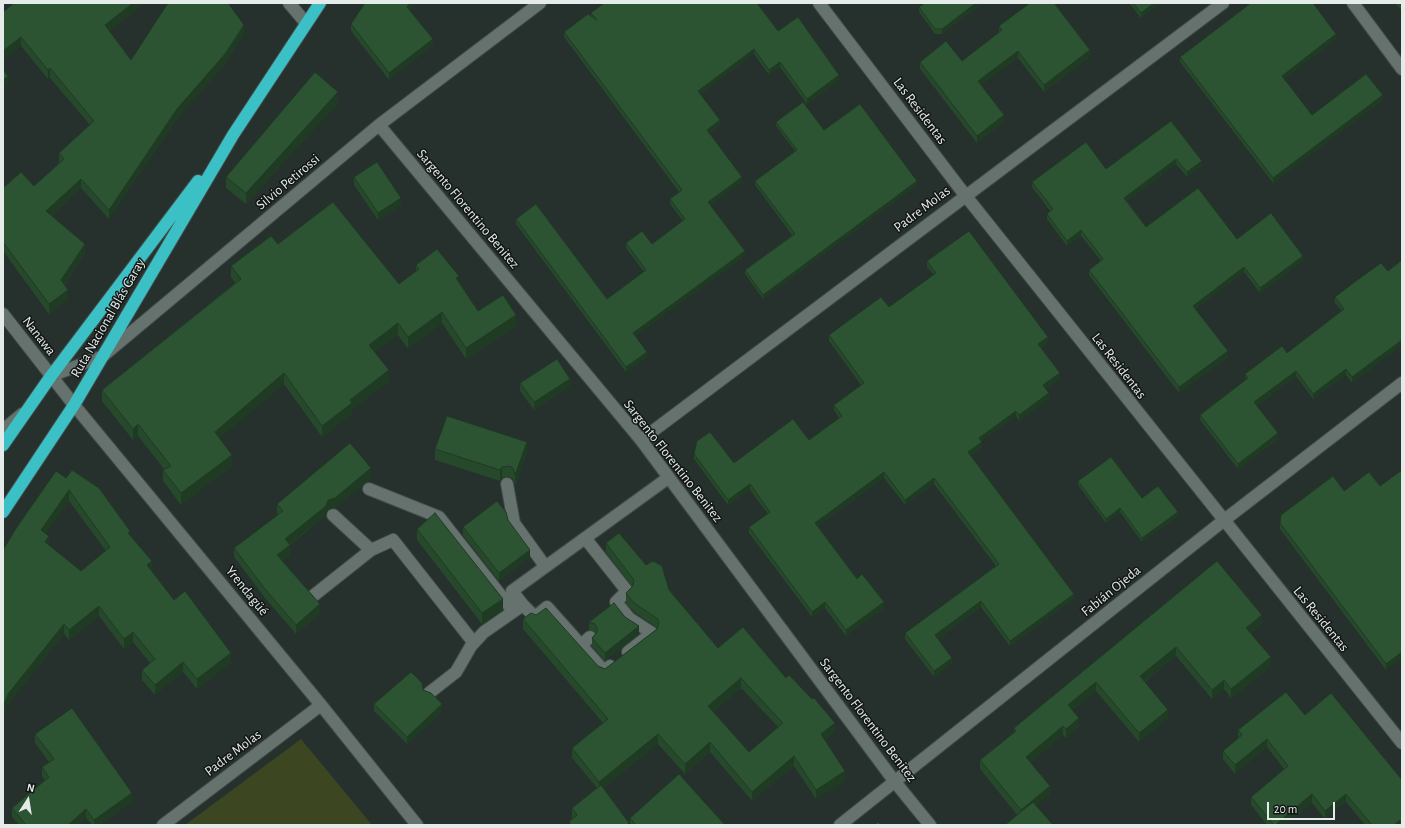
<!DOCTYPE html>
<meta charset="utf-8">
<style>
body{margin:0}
#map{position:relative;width:1405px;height:828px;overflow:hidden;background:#26302d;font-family:"Alegreya Sans",sans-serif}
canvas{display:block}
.frame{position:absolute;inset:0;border:4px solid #e4ebe9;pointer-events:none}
.north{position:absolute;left:8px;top:780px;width:40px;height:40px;-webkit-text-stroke:3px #121716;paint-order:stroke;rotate:12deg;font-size:11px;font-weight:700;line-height:16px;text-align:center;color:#e4ebe9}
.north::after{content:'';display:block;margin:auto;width:14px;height:18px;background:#e4ebe9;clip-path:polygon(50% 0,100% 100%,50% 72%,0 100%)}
.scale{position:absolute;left:1267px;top:802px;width:68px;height:18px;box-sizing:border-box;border:2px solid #e4ebe9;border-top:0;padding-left:5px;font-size:12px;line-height:14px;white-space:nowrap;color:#e4ebe9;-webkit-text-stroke:3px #121716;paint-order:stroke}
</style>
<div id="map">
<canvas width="1405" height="828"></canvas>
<div class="frame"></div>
<div class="north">N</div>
<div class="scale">20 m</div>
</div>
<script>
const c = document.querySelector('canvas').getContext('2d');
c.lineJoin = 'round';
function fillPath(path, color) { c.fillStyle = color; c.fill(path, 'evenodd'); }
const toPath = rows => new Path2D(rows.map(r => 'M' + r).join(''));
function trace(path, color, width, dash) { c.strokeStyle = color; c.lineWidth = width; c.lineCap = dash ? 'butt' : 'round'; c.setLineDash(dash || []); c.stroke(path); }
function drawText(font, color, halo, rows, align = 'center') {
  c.font = font + ' "Alegreya Sans",sans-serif'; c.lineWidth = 3; c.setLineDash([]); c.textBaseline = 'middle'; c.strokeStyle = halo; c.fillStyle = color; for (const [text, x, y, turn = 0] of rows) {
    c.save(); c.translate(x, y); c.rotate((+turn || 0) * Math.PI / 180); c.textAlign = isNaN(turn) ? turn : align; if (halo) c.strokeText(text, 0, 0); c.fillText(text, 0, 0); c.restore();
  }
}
const green = toPath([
 [301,739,372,825,185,825]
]);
const minor = toPath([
 [289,3,306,23],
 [819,3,965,195,1402,743],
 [1353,3,1402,69],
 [379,125,641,440,895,782,930,825],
 [3,314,74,405,321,705,417,825],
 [51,376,103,356,379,125,540,3],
 [3,430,22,414],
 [641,440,1223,3],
 [507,484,514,523,545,566],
 [369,489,439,517,513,611],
 [333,515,371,550],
 [585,538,627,591,616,602,629,618,652,633,628,652],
 [313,596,371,550,393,540,474,643],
 [580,646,590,637],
 [610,666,604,671,547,607,535,617,523,605,512,591,668,478],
 [429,693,456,672,471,646,484,632,520,607],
 [163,825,321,705],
 [840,825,1223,521,1402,383]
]);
const highway = toPath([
 [3,445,51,376,198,181],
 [3,512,74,405,233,135,320,3]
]);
const wall = toPath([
 [14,3,145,3,109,31,131,60,244,34,225,64,177,119,109,219,81,188,52,215,85,253,65,285,68,300,49,314,3,251,3,188,34,186,59,163,59,153,90,125,50,78,48,79,21,46],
 [365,3,414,3,410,10,433,45,389,80,351,31,351,24],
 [925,3,983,3,942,34,935,34,919,12,919,7],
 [1129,3,1161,3,1141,18],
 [1395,3,1402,3,1402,11],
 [591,13,778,31,839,80,807,104,780,67,769,75,754,54,700,94,720,125,709,133,742,182,710,205,745,256,635,336,647,357,626,372,516,224,516,219,607,299,644,272,626,248,626,243,652,244,683,221,670,204,670,199,679,192,564,37,564,32,591,16],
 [999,26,1090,57,1044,92,1018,58,981,85,1004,122,977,143,920,69,920,62,962,61,999,33],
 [1336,39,1284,79,1312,115,1383,100,1273,183,1180,62,1180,57],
 [338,103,246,204,226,188,226,177],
 [1171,121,1202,166,1187,177,1176,164,1127,201,1146,227,1237,239,1303,261,1260,293,1244,272,1195,309,1228,357,1179,393,1089,275,1089,270,1101,261,1081,236,1067,246,1047,219,1047,214,1050,211,1032,187,1032,182,1106,169],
 [776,122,824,130,917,185,763,299,745,274,745,270,792,235,755,185,755,181,795,151,776,126],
 [354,177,401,205,378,220,354,185],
 [278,244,399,284,416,271,416,265,459,282,478,311,516,326,466,359,442,323,408,349,398,335,375,352,389,382,352,409,352,414,322,437,284,384,220,438,232,466,181,505,163,481,163,470,164,469,138,436,133,440,102,401,102,390,235,283,231,277,231,266],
 [1402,260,1402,345,1352,383,1346,375,1313,399,1296,376,1257,406,1278,439,1238,469,1200,420,1200,415,1246,380,1245,374,1287,353,1342,311,1335,303,1335,297,1388,271],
 [927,261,1048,342,1041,348,1060,379,1046,389,1049,399,1019,421,1016,416,981,441,982,448,971,456,1074,599,1010,646,981,607,938,639,952,663,934,677,905,639,905,633,996,566,934,484,905,505,884,478,818,526,857,579,884,608,846,636,825,608,812,617,749,533,749,527,768,514,750,490,728,505,694,459,694,454,734,463,809,440,839,418,834,410,834,405,861,385,829,341,829,335,889,307,934,275,927,267],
 [520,383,570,386,534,410,520,391],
 [435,449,527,453,515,486,513,479,509,477,502,478,500,481,435,460],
 [1402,470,1386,670,1280,529,1280,523,1344,491,1380,486],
 [56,471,130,536,152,572,174,600,231,663,197,689,183,672,155,695,142,680,142,670,150,663,133,642,124,649,99,616,69,640,64,634,8,704],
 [69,501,106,551,81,571,49,545,46,533],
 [371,478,335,508,328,510,326,515,290,545,290,554,282,561,320,614,296,634,265,598,234,557,234,548,278,515,277,513,277,504],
 [1078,481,1142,498,1178,516,1142,542,1120,512,1106,523,1078,485],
 [463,527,530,557,499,581,463,535],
 [417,529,503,610,482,624,417,540],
 [606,543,646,565,669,590,718,648,786,678,835,732,825,740,845,781,816,799,794,766,752,801,710,752,685,774,658,744,603,788,629,825,569,825,569,822,572,819,572,808,597,788,572,758,572,748,603,723,523,629,523,619,598,666,605,669,657,629,657,628,634,612,626,603,626,593,632,587,606,552],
 [741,688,778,727,749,752,713,712],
 [1217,561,1262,624,1251,633,1271,666,1231,698,1224,689,1212,699,1176,656,1145,682,1168,719,1139,742,1096,691,1073,710,1079,727,1066,738,1063,735,1030,763,1050,795,1017,815,980,769,980,760,1014,733,1014,728],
 [589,622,639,634,605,661,592,646,592,638,596,633,595,632,589,630],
 [423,690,442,712,407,744,374,711,374,704],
 [1305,715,1402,780,1402,825,1365,825,1346,802,1325,819,1312,803,1285,825,1267,825,1251,805,1251,797,1284,769,1267,747,1235,774,1223,759,1223,751,1238,738,1238,730],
 [35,734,132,802,100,825,92,825,86,818,78,825,19,825,12,817,12,808,45,780,42,776,42,767,49,762,35,743],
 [630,818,725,825,630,825]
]);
const shadedWall = toPath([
 [133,3,145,3,105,34,105,25],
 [410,3,414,3,407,13,407,7],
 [976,3,983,3,942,34,942,29],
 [1154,3,1161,3,1141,18,1141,13],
 [244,25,244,34,225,64,177,119,109,219,109,210,177,109],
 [1336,34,1336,39,1282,81,1282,76],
 [21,37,21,46,3,61,3,51],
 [433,39,433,45,389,80,389,73],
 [754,49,754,54,698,95,698,91],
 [1090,50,1090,57,1044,92,1044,85],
 [1018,51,1018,58,978,88,978,81],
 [780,62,780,67,769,75,769,70],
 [50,68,50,78,48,79,48,70],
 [839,75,839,80,807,104,807,99],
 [8,76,8,85,3,90,3,80],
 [338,92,338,103,246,204,246,193],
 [1383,95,1383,100,1273,183,1273,178],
 [1004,115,1004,122,977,143,977,136],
 [720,120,720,125,707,134,707,130],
 [1176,159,1176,164,1124,203,1124,198],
 [1202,161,1202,166,1187,177,1187,172],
 [742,177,742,182,708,207,708,202],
 [81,179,81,188,46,220,46,211],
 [917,181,917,185,763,299,763,295],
 [401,198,401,205,378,220,378,213],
 [1081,230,1081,236,1067,246,1067,241],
 [85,244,85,253,61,290,61,280],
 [745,251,745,256,633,338,633,333],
 [1303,256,1303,261,1260,293,1260,288],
 [1244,267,1244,272,1193,311,1193,306],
 [459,276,459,288,456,278],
 [68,290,68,300,49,314,49,304],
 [442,312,442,323,408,349,408,337],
 [516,315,516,326,466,359,466,348],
 [398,323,398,335,369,357,369,345],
 [1048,337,1048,342,1038,350,1038,344],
 [1402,340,1402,345,1352,383,1352,377],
 [1228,351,1228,357,1179,393,1179,387],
 [647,352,647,357,626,372,626,367],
 [1346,369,1346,375,1313,399,1313,394],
 [389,370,389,382,352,409,352,414,322,437,322,426,350,400],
 [1296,371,1296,376,1254,408,1254,402],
 [284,373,284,384,215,443,215,432],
 [1060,373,1060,379,1043,391,1043,385],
 [570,379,570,386,534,410,534,402],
 [1049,393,1049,399,1019,421,1019,415],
 [1016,411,1016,416,979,443,979,438],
 [138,424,138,436,133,440,133,429],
 [1278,433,1278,439,1238,469,1238,464],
 [527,442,527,453,515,486,515,475],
 [982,442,982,448,968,458,968,452],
 [232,455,232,466,181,505,181,493],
 [502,467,502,478,500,481,500,470],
 [371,468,371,478,335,508,328,510,326,515,285,548,285,539,328,500],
 [884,472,884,478,815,528,815,523],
 [934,478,934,484,905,505,905,500],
 [750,484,750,490,728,505,728,500],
 [69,490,69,501,41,540,41,530],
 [1120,508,1120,512,1106,523,1106,519],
 [1178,512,1178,516,1142,542,1142,538],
 [49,536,49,546,45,542],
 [290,545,290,554,277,564,277,555],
 [530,550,530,557,499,581,499,573],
 [152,561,152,571,147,565],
 [1074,594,1074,599,1010,646,1010,641],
 [503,599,503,610,482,624,482,613],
 [981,601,981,607,935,641,935,635],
 [825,602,825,608,812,617,812,612],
 [884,602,884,608,846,636,846,630],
 [320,604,320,614,296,634,296,625],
 [99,606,99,616,69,640,69,630],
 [1262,615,1262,624,1246,637,1246,628],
 [64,624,64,634,8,704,3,717,3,707,8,694],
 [639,626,639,634,605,661,605,653],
 [133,632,133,642,124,649,124,639],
 [1176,647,1176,656,1140,685,1140,676],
 [1402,652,1402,658,1386,670,1386,664],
 [231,653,231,663,197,689,197,679],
 [1271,657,1271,666,1231,698,1231,689],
 [952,658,952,663,934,677,934,671],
 [183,662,183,672,155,695,155,685],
 [741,678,741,688,708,716,708,706],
 [1224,680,1224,689,1212,699,1212,690],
 [1096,682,1096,691,1068,714,1068,705],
 [442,704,442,712,407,744,407,737],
 [1168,710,1168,719,1139,742,1139,733],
 [1079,718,1079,727,1066,738,1066,729],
 [835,723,835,732,821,744,821,734],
 [1063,726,1063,735,1026,766,1026,757],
 [658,734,658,744,599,791,599,782],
 [1267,739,1267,747,1235,774,1235,765],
 [710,742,710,752,685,774,685,764],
 [794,756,794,766,752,801,752,792],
 [845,771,845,781,816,799,816,790],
 [1050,786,1050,795,1021,819,1021,810],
 [132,793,132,802,100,825,94,825,94,820],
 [1312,794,1312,803,1285,825,1275,825],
 [1346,794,1346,802,1325,819,1325,811],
 [86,809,86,818,78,825,68,825],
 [1400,820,1400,825,1394,825]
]);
const building = toPath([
 [14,3,133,3,105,25,131,60,168,3,228,3,244,25,225,54,177,109,109,210,81,179,46,211,85,244,61,280,68,290,49,304,3,242,3,188,21,172,34,186,64,159,59,153,94,121,50,68,48,70,21,37,3,51,3,12,14,3],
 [365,3,410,3,407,7,433,39,389,73,351,24,365,3],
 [604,3,757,3,778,31,798,17,839,75,807,99,780,62,769,70,754,49,698,91,720,120,707,130,742,177,708,202,745,251,633,333,647,352,626,367,516,219,536,204,607,299,646,270,626,243,642,231,652,244,685,219,670,199,682,190,564,32,588,14,597,20,591,13,604,3],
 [925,3,976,3,942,29,935,29,919,7,925,3],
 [1030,3,1054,3,1090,50,1044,85,1018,51,978,81,1004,115,977,136,920,62,946,41,962,61,1002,30,999,26,1030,3],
 [1133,3,1154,3,1141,13,1133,3],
 [1251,3,1313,3,1336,34,1282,76,1312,115,1366,74,1383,95,1273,178,1180,57,1251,3],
 [3,70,8,76,3,80,3,70],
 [315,72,338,92,246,193,226,177,315,72],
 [803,102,824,130,860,104,917,181,763,295,745,270,795,234,755,181,797,150,776,122,803,102],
 [1171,121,1202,161,1187,172,1176,159,1124,198,1146,227,1198,188,1237,239,1271,213,1303,256,1260,288,1244,267,1193,306,1228,351,1179,387,1089,270,1103,259,1081,230,1067,241,1047,214,1053,209,1032,182,1086,142,1106,169,1171,121],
 [377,162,401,198,378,213,354,177,377,162],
 [333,202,399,284,419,269,416,265,437,249,459,276,456,278,478,311,503,295,516,315,466,348,442,312,408,337,398,323,369,345,389,370,350,400,352,403,322,426,284,373,215,432,232,455,181,493,163,470,171,466,138,424,133,429,102,390,241,279,231,266,271,236,278,244,333,202],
 [969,231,1048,337,1038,344,1060,373,1043,385,1049,393,1019,415,1016,411,979,438,982,442,968,452,1074,594,1010,641,981,601,935,635,952,658,934,671,905,633,999,564,934,478,905,500,884,472,815,523,857,579,862,574,884,602,846,630,825,602,812,612,749,527,770,512,750,484,728,500,694,454,697,441,710,432,734,463,793,419,809,440,842,416,834,405,864,383,829,335,881,297,889,307,936,273,927,261,969,231],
 [1402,260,1402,340,1352,377,1346,369,1313,394,1296,371,1254,402,1278,433,1238,464,1200,415,1248,378,1245,374,1282,346,1287,353,1344,309,1335,297,1356,281,1381,263,1388,271,1402,260],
 [557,359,570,379,534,402,520,383,557,359],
 [447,416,527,442,515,475,513,468,509,466,502,467,500,470,435,449,447,416],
 [350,443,371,468,335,498,328,500,326,506,285,539,290,545,277,555,320,604,296,625,265,589,234,548,283,511,277,504,350,443],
 [1111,457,1142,498,1158,486,1178,512,1142,538,1120,508,1106,519,1078,481,1111,457],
 [72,470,99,488,130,531,128,533,152,561,147,565,174,600,185,591,231,653,197,679,183,662,155,685,142,670,155,659,133,632,124,639,99,606,69,630,64,624,8,694,3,707,3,550,17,527,56,471,66,478,72,470],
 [69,490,110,547,81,571,45,542,49,536,41,530,69,490],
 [1402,470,1402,652,1386,664,1280,523,1281,515,1333,476,1344,491,1369,472,1380,486,1402,470],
 [497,501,506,512,508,520,530,550,499,573,463,527,497,501],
 [435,513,503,599,482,613,417,529,435,513],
 [619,533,646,565,653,561,662,566,669,590,718,648,743,627,786,678,789,675,812,699,814,698,835,723,821,734,845,771,816,790,794,756,752,792,710,742,685,764,658,734,599,782,572,748,608,719,523,619,531,613,536,615,539,613,546,608,598,666,605,669,657,629,659,623,658,619,634,603,626,593,633,586,634,580,606,543,619,533],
 [741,678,783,723,749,752,708,706,741,678],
 [1217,561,1262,615,1246,628,1271,657,1231,689,1224,680,1212,690,1176,647,1140,676,1168,710,1139,733,1096,682,1068,705,1079,718,1066,729,1063,726,1026,757,1050,786,1021,810,980,760,1016,731,1014,728,1217,561],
 [614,603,625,617,639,626,605,653,592,638,597,632,597,628,595,624,589,622,614,603],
 [411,672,422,683,423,690,431,693,442,704,407,737,374,704,411,672],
 [1286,692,1305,715,1331,693,1402,780,1402,823,1400,820,1394,825,1372,825,1346,794,1325,811,1312,794,1275,825,1274,825,1251,797,1288,766,1267,739,1235,765,1223,751,1242,735,1238,730,1286,692],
 [72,708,132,793,94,820,86,809,68,825,26,825,12,808,49,777,42,767,54,759,35,734,72,708],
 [679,774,725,825,636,825,630,818,679,774],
 [601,785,629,823,627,825,571,825,569,822,577,815,572,808,601,785],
 [1033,802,1053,825,1005,825,1033,802],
 [878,822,881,825,874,825,878,822]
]);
const streetNames = [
 ["Las Residentas",920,111,53],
 ["Silvio Petirossi",288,182,-40],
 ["Sargento Florentino Benitez",468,209,50],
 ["Padre Molas",922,209,-37],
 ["Ruta Nacional Blás Garay",108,318,-60],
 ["Nanawa",39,336,52],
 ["Las Residentas",1119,366,52],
 ["Sargento Florentino Benitez",673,461,52],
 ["Yrendagüé",247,591,51],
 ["Fabián Ojeda",1111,591,-39],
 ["Las Residentas",1321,619,51],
 ["Sargento Florentino Benitez",868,720,53],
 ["Padre Molas",233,753,-37]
];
fillPath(green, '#3c4721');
trace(minor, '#414b48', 14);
trace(highway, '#414b48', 14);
trace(minor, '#66726e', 12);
trace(highway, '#3bc0c6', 12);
fillPath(wall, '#26482b');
fillPath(shadedWall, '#1f3b23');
fillPath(building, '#2c5432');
trace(building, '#1f3b23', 1);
drawText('14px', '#e4ebe9', '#121716', streetNames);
</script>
